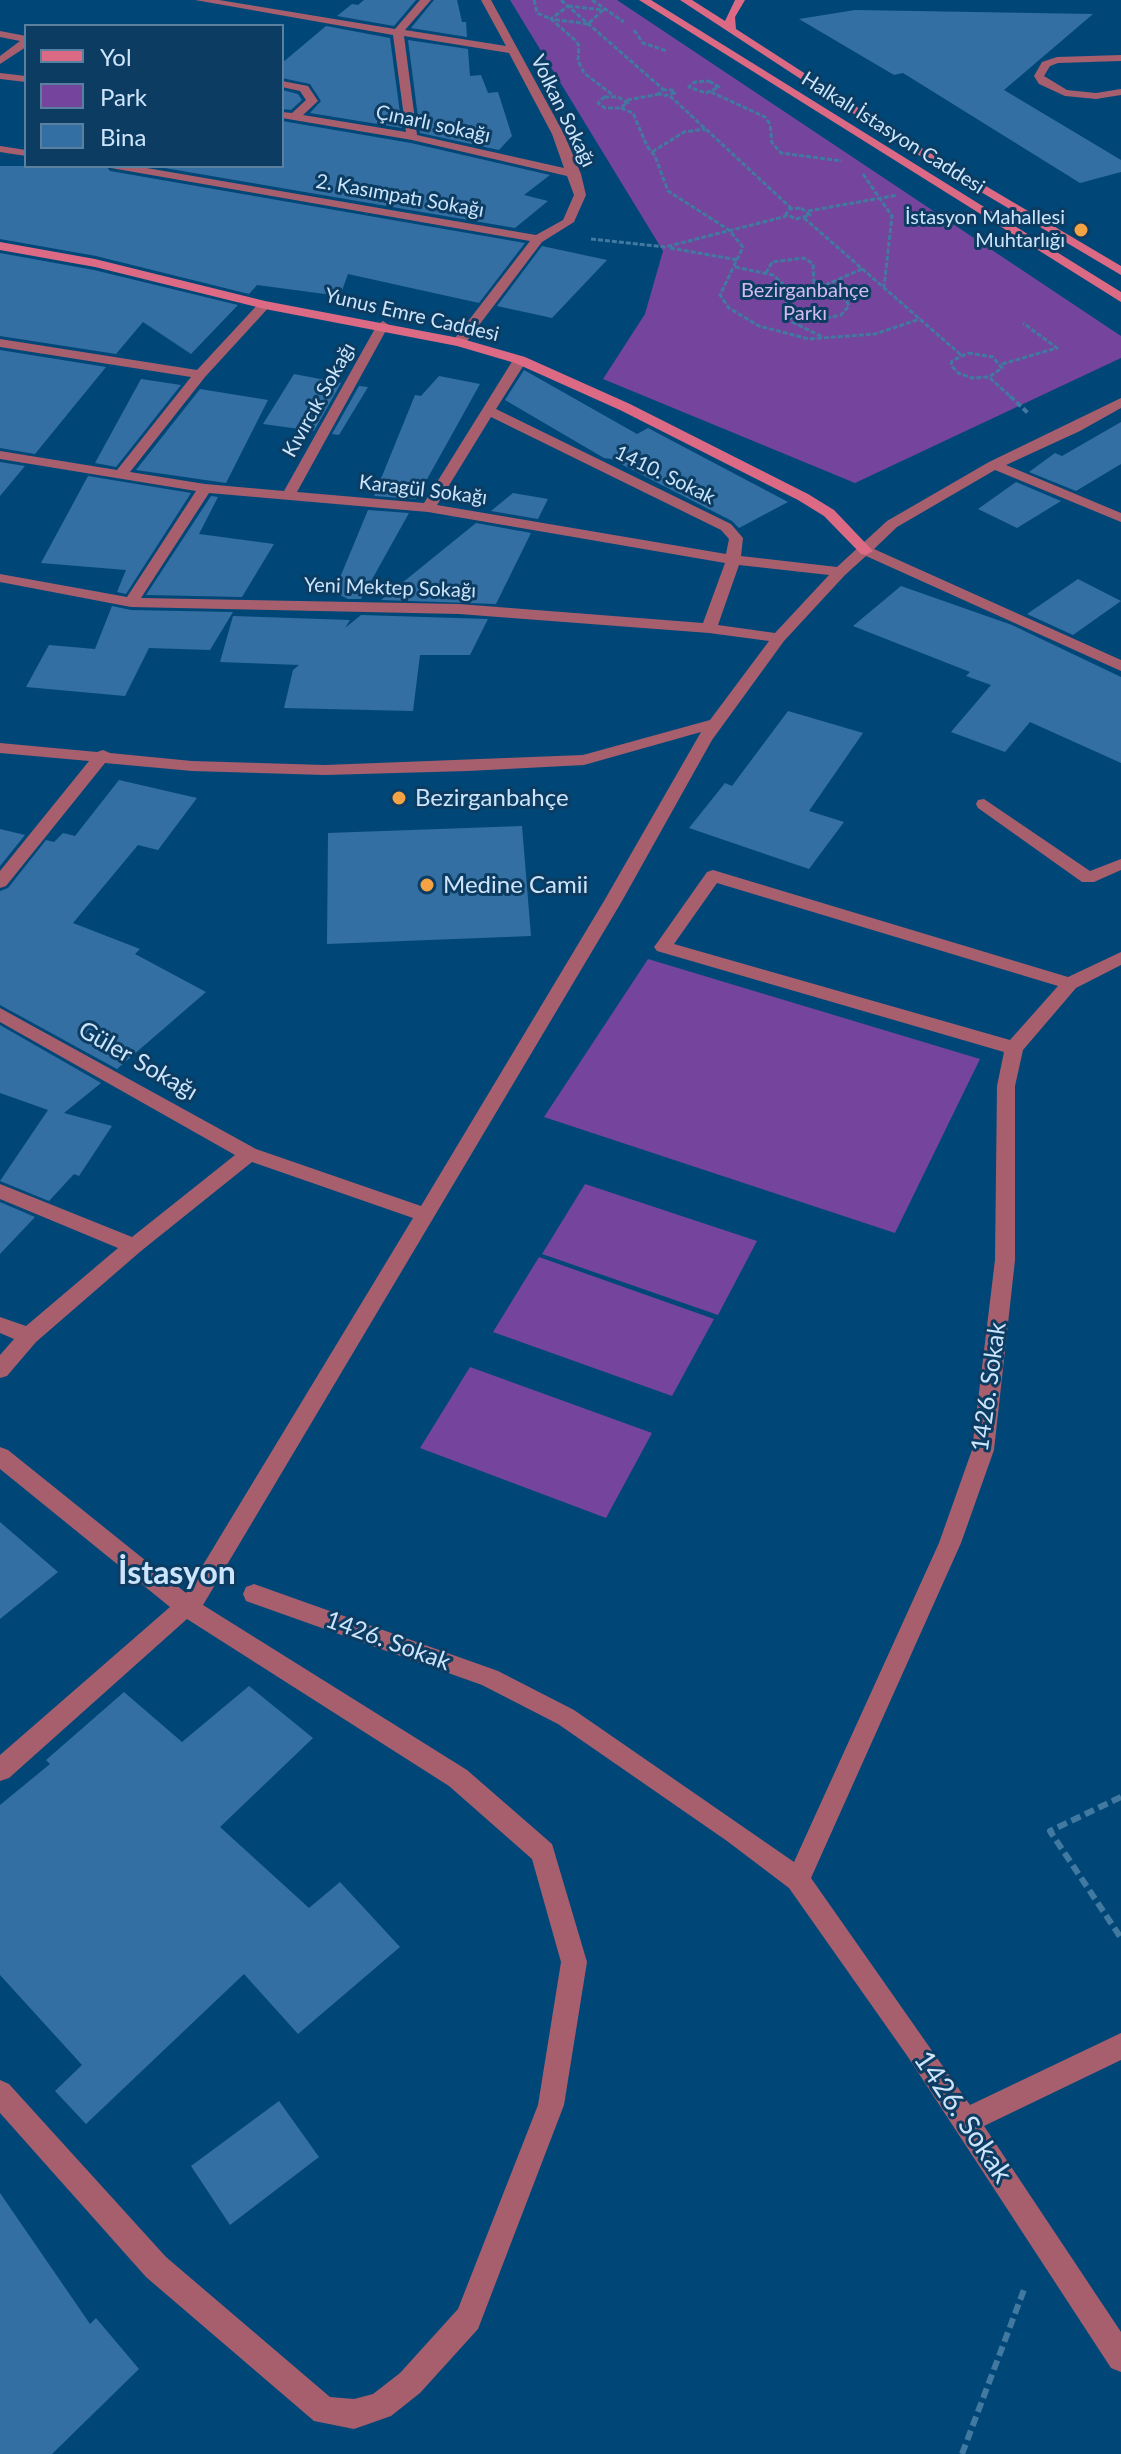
<!DOCTYPE html>
<meta charset="utf-8">
<style>
body{margin:0}
#map{position:relative;width:1121px;height:2454px;overflow:hidden;background:#004777;font-family:Lato,sans-serif}
canvas{display:block}
.legend{position:absolute;left:24px;top:24px;width:260px;height:144px;box-sizing:border-box;background:#0c3c61;border:2px solid #59809f;margin:0;padding:10px 14px;list-style:none;font-size:24px;color:#cde5fc}
.legend li{display:flex;align-items:center;gap:16px;height:40px}
.legend b{width:40px;border:2px solid #59809f}
</style>
<div id="map">
<canvas width="1121" height="2454"></canvas>
<ul class="legend">
<li><b style="height:10px;background:#dc6a84"></b>Yol</li>
<li><b style="height:22px;background:#75449d"></b>Park</li>
<li><b style="height:22px;background:#336fa2"></b>Bina</li>
</ul>
</div>
<script>
const c = document.querySelector('canvas').getContext('2d');
c.lineJoin = 'round';
function fillPath(path, color) { c.fillStyle = color; c.fill(path, 'evenodd'); }
const toPath = rows => new Path2D(rows.map(r => 'M' + r).join(''));
function trace(path, color, width, dash) { c.strokeStyle = color; c.lineWidth = width; c.lineCap = dash ? 'butt' : 'round'; c.setLineDash(dash || []); c.stroke(path); }
function drawText(font, color, halo, rows, align = 'center') {
  c.font = font + ' Lato,sans-serif'; c.lineWidth = 6; c.setLineDash([]); c.textBaseline = 'middle'; c.strokeStyle = halo; c.fillStyle = color; for (const [text, x, y, turn = 0] of rows) {
    c.save(); c.translate(x, y); c.rotate((+turn || 0) * Math.PI / 180); c.textAlign = isNaN(turn) ? turn : align; if (halo) c.strokeText(text, 0, 0); c.fillText(text, 0, 0); c.restore();
  }
}
const green = toPath([
 [510,0,617,0,1121,336,1121,358,855,483,603,379,645,314,663,251],
 [648,959,980,1059,895,1233,544,1117],
 [585,1184,757,1241,718,1315,542,1254],
 [539,1257,714,1319,672,1396,493,1332],
 [470,1367,652,1433,606,1518,420,1448]
]);
const building = toPath([
 [364,0,416,0,394,26,337,16,352,4,358,5],
 [434,0,457,0,462,22,466,22,467,37,411,28],
 [855,10,1093,14,1004,90,1121,160,1121,172,1080,183,903,73,894,75,799,19],
 [326,26,390,38,402,128,310,113,321,101,310,84,282,78,282,63],
 [408,40,468,49,470,76,481,75,488,93,498,92,512,136,499,150,420,133],
 [282,90,298,94,302,100,291,110,282,109],
 [282,121,411,143,550,175,524,195,548,201,515,228,153,166,282,166],
 [0,166,106,166,110,171,525,243,479,303,348,274,340,296,257,285,249,294,96,256,0,239],
 [542,246,607,260,552,318,497,306],
 [0,253,94,270,238,305,191,354,143,322,116,354,0,336],
 [0,350,106,367,35,454,0,448],
 [524,370,637,434,648,428,788,502,739,528,732,521,611,459,604,458,505,400],
 [294,374,341,383,314,431,263,424],
 [439,376,480,384,416,499,374,496,415,395,421,396],
 [141,379,181,385,116,467,95,463],
 [359,386,368,387,339,435,332,434],
 [200,389,268,400,226,483,136,470],
 [1121,422,1121,464,1076,491,1029,472,1055,453,1062,456],
 [0,462,25,466,0,496],
 [88,476,191,493,126,594,117,592,126,570,41,563],
 [1016,482,1061,501,1017,528,978,509],
 [513,493,548,499,538,519,491,511],
 [211,496,218,497,199,534,274,544,242,597,146,595],
 [368,510,409,513,361,599,348,599,334,592],
 [476,523,531,533,496,604,381,600],
 [1078,579,1121,601,1073,635,1027,614],
 [901,586,1012,625,1121,677,1121,763,1030,722,1005,752,951,732,991,685,966,676,970,672,853,626],
 [112,606,131,610,233,612,210,650,149,648,125,696,26,687,49,645,95,649],
 [361,615,488,619,470,655,420,655,413,711,284,708,293,670,299,665,220,662,233,616,350,620,345,628],
 [788,711,863,733,809,811,844,822,809,869,689,828,725,783,732,786],
 [119,780,197,798,158,850,138,845,73,923,140,949,135,954,206,992,117,1069,0,1005,0,891,8,888,46,840,54,842,63,833,75,836],
 [522,826,531,936,327,944,328,833],
 [0,829,25,835,0,866],
 [0,1025,101,1083,64,1113,112,1126,79,1176,74,1174,49,1201,0,1181,48,1110,0,1093],
 [0,1202,35,1217,0,1254],
 [0,1522,58,1572,0,1619],
 [249,1686,313,1738,220,1827,309,1908,340,1882,400,1947,298,2034,244,1974,86,2124,55,2091,82,2065,0,1975,0,1805,50,1764,46,1760,124,1692,182,1742],
 [279,2101,319,2157,230,2225,191,2166],
 [0,2193,90,2324,96,2318,139,2369,52,2454,0,2454]
]);
const pathFar2 = toPath([
 [534,0,537,13,551,19,576,41,579,46,578,61,584,73,614,96],
 [561,0,664,90],
 [592,0,624,22],
 [568,6,603,10,588,24,551,19,568,6],
 [634,30,643,43,667,51],
 [709,81,719,87,706,93,689,87,695,82,709,81],
 [662,90,672,90,675,93,663,96,659,93,662,90],
 [711,92,765,117,770,124,772,143,781,153,842,161],
 [670,96,791,208],
 [604,97,618,97,628,103,619,108,605,108,598,103,604,97],
 [627,100,660,94],
 [621,108,633,113,647,146,655,156,668,191,729,230,743,247,720,295,729,308,759,326,809,339,875,334,920,319],
 [652,152,684,132,705,129],
 [863,174,892,216,884,287],
 [801,208,810,215,796,219,786,214,789,209,801,208],
 [808,211,898,195],
 [804,218,961,355],
 [591,239,665,247,787,216],
 [670,248,738,260],
 [735,267,773,275,782,283,792,322,823,337],
 [766,273,772,262,804,258,813,264,814,283,846,300,849,306,841,315,822,319,796,314,787,307],
 [819,288,862,269],
 [968,353,993,357,1002,368,989,377,972,378,958,373,951,365,952,361,968,353],
 [1002,364,1057,348,1023,323],
 [990,378,1012,398]
]);
const pathFar1 = toPath([
 [1010,396,1029,414]
]);
const path = toPath([
 [1121,1797,1050,1831,1121,1938],
 [962,2454,1025,2287]
]);
const lane = toPath([
 [1121,55,1121,61,1058,63,1050,66,1044,76,1067,90,1096,93,1121,89,1121,95,1096,99,1065,96,1039,84,1034,76,1042,62,1057,57,1121,55]
]);
const street = toPath([
 [195,0,219,0,395,29,420,0,431,0,405,30,506,46,481,0,491,0,564,134,581,174,586,195,574,222,542,242,464,345,459,346,452,342,530,241,111,168,109,166,135,166,536,235,563,220,574,195,567,176,412,140,282,118,282,112,292,113,306,100,300,91,282,87,282,81,308,86,318,101,303,115,406,132,393,35,195,0],
 [404,36,509,53,552,134,564,168,417,135,404,36],
 [0,31,26,36,26,47,0,64,0,56,20,41,0,37,0,31],
 [0,73,26,76,26,82,0,79,0,73],
 [0,146,26,150,26,156,0,152,0,146],
 [260,302,271,305,205,377,130,472,205,484,284,491,377,325,383,321,389,325,297,492,424,503,513,360,520,356,527,360,496,409,731,524,743,538,741,556,837,567,887,521,989,462,1121,398,1121,408,1080,431,1006,465,1121,513,1121,522,995,470,897,527,874,549,1121,660,1121,671,866,556,845,575,784,641,712,740,622,901,203,1605,467,1770,552,1844,587,1962,564,2105,478,2329,420,2393,391,2416,354,2429,314,2421,146,2277,0,2113,0,2080,9,2084,166,2257,330,2397,354,2399,373,2394,400,2373,458,2309,538,2105,561,1962,532,1859,449,1786,187,1619,9,1778,0,1781,0,1755,170,1607,0,1469,0,1447,8,1450,186,1593,413,1218,252,1162,141,1251,36,1342,7,1376,0,1378,0,1355,14,1339,0,1333,0,1317,26,1326,118,1248,0,1199,0,1184,132,1237,235,1155,0,1022,0,1008,256,1149,421,1206,604,901,701,732,584,765,468,771,325,775,192,771,105,763,6,886,0,888,0,871,89,761,0,753,0,743,97,752,103,750,110,753,192,761,325,765,583,755,710,720,769,641,709,633,459,614,131,607,0,582,0,574,127,597,196,491,0,459,0,451,117,470,191,377,0,347,0,339,197,370,260,302],
 [491,417,721,530,729,539,726,554,437,505,491,417],
 [209,493,428,512,725,563,703,623,459,604,141,598,209,493],
 [739,565,829,575,775,633,718,625,739,565],
 [984,799,1090,871,1121,859,1121,870,1094,882,1082,882,978,808,976,804,978,800,984,799],
 [713,870,1068,977,1121,952,1121,965,1076,988,1023,1050,1015,1086,1015,1260,994,1450,961,1543,811,1878,970,2105,1121,2033,1121,2060,984,2126,1121,2332,1121,2372,1111,2368,908,2057,789,1888,727,1841,558,1724,482,1685,246,1601,243,1594,246,1587,254,1584,498,1671,574,1710,794,1862,939,1543,972,1450,995,1260,997,1086,1004,1052,657,951,654,947,657,943,707,872,713,870],
 [717,883,1058,986,1010,1040,674,944,717,883]
]);
const secondary = toPath([
 [639,0,651,0,1121,292,1121,302,639,0],
 [680,0,692,0,725,21,735,0,745,0,735,17,736,29,908,140,1121,266,1121,275,900,144,680,0],
 [0,242,95,259,265,301,459,338,525,357,630,404,808,494,834,510,873,551,866,555,861,554,824,516,798,500,620,410,515,363,457,346,265,309,95,267,0,250,0,242]
]);
const markers = [
 [1081,230,8,"#f4a344"],
 [399,798,8,"#f4a344"],
 [427,885,8,"#f4a344"]
];
const farStreetnames = [
 ["Volkan Sokağı",563,111,64],
 ["Çınarlı sokağı",433,124,12],
 ["Halkalı İstasyon Caddesi",893,133,32],
 ["2. Kasımpatı Sokağı",400,196,10],
 ["Yunus Emre Caddesi",412,315,13],
 ["Kıvırcık Sokağı",319,400,-61],
 ["1410. Sokak",665,475,26],
 ["Karagül Sokağı",423,490,7],
 ["Yeni Mektep Sokağı",390,588,2]
];
const farPoinames = [
 ["İstasyon Mahallesi",1065,218],
 ["Muhtarlığı",1065,241]
];
const farParknames = [
 ["Bezirganbahçe",805,291],
 ["Parkı",805,314]
];
const poiNames = [
 ["Bezirganbahçe",415,798],
 ["Medine Camii",443,885]
];
const streetNames = [
 ["Güler Sokağı",138,1061,30],
 ["1426. Sokak",989,1387,-82],
 ["1426. Sokak",388,1641,20]
];
const nearStreetnames = [
 ["1426. Sokak",963,2117,56]
];
const districtNames = [
 ["İstasyon",177,1574]
];
fillPath(green, '#75449d');
fillPath(building, '#336fa2');
trace(pathFar2, '#4179a1', 3, [5, 2]);
trace(pathFar1, '#4179a1', 4, [6, 3]);
trace(path, '#4179a1', 6, [10, 5]);
fillPath(lane, '#a75f6e');
fillPath(street, '#a75f6e');
fillPath(secondary, '#dc6a84');
for (const [x, y, r, color] of markers) { const dot = new Path2D(); dot.arc(x, y, r, 0, 2 * Math.PI); c.fillStyle = color; c.fill(dot); trace(dot, '#0c3c61', 3); }
drawText('20px', '#cde5fc', '#0c3c61', farStreetnames);
drawText('20px', '#cde5fc', '#0c3c61', farPoinames, 'right');
drawText('20px', '#d5bcee', '#0c3c61', farParknames);
drawText('24px', '#cde5fc', '#0c3c61', poiNames, 'left');
drawText('24px', '#cde5fc', '#0c3c61', streetNames);
drawText('28px', '#cde5fc', '#0c3c61', nearStreetnames);
drawText('bold 32px', '#cde5fc', '#0c3c61', districtNames);
</script>
